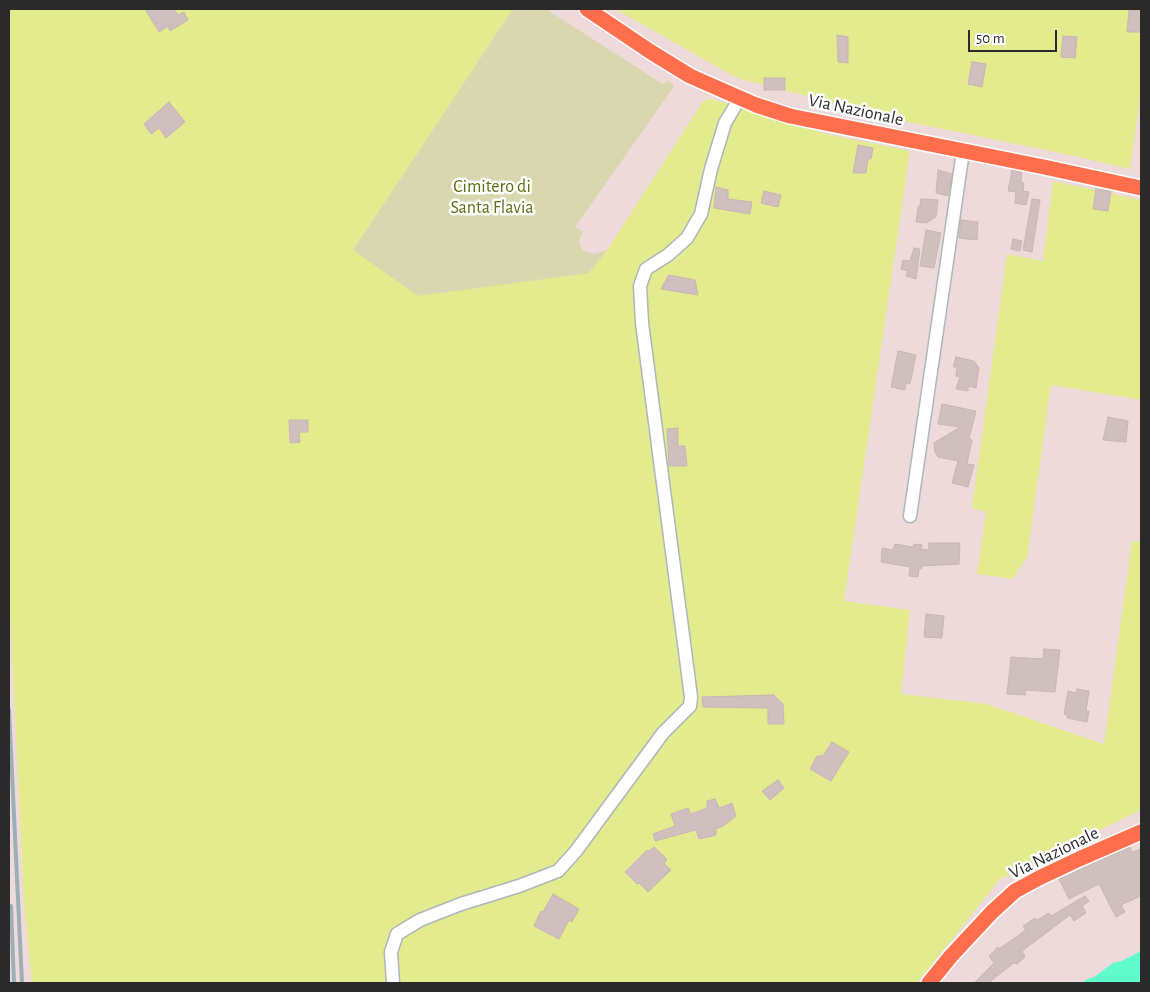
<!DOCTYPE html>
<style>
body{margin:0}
#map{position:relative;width:1150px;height:992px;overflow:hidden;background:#eedada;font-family:"Alegreya Sans",sans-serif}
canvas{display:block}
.frame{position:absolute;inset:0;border:10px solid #2a2a2a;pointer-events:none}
.scale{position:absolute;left:968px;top:30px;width:89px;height:22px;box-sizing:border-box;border:2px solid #2a2a2a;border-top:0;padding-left:6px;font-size:15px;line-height:18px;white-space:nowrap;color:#2a2a2a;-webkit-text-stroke:4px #fff;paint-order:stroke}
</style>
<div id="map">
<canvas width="1150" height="992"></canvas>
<div class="frame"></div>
<div class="scale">50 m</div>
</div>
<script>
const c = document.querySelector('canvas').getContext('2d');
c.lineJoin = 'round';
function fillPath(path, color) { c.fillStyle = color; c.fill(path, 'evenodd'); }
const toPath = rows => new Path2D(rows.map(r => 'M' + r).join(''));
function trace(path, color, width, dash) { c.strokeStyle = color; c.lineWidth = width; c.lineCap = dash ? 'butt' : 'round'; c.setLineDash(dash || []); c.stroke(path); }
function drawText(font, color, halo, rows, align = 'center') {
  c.font = font + ' "Alegreya Sans",sans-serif'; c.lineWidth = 5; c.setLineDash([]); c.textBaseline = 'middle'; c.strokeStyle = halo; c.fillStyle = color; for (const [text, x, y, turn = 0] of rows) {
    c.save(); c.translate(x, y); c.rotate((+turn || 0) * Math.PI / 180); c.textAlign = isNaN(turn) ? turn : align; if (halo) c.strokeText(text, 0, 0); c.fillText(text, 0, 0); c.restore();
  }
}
const green = toPath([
 [9,9,513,9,353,250,589,273,607,250,702,103,708,98,826,134,910,151,844,601,910,610,901,694,987,704,1104,744,1132,541,1141,541,1141,810,1000,879,917,983,32,983,24,901,9,590],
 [615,9,1141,9,1141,91,1130,169,1065,154,899,120,737,78],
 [1053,181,1141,200,1141,400,1051,385,1027,557,1013,579,977,574,986,512,972,508,1007,254,1043,261]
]);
const cemetery = toPath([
 [513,9,546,9,661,83,664,84,666,82,669,81,673,84,673,88,575,227,583,232,580,237,579,243,582,249,586,252,594,254,607,250,589,273,418,296,353,250]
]);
const water = toPath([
 [1141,951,1141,983,1081,983,1088,979,1094,977,1113,963,1122,961]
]);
const building = toPath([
 [145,9,174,9,178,15,184,12,188,20,170,31,168,26,159,32,145,9],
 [1129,10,1141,10,1141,32,1127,32,1129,10],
 [837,35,848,37,848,63,838,62,837,35],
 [1063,36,1077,37,1075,58,1061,57,1063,36],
 [972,62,986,64,982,87,968,84,972,62],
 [764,78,785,78,785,90,764,90,764,78],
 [169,102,185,122,166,138,159,128,151,134,144,124,169,102],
 [858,145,873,148,871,159,868,159,866,173,853,173,858,145],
 [938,170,952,174,948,196,936,193,938,170],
 [1012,170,1022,172,1021,182,1024,183,1023,191,1029,192,1026,205,1015,203,1016,192,1008,191,1012,170],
 [716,187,728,190,728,199,752,202,750,214,714,208,716,187],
 [1096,189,1111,191,1108,211,1093,209,1096,189],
 [764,191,781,195,778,207,761,203,764,191],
 [921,199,938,200,936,217,926,223,916,222,918,207,920,206,921,199],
 [1032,199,1040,200,1032,252,1023,250,1032,199],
 [961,220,978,222,977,240,959,238,961,220],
 [926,230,941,233,934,268,920,266,926,230],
 [1013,239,1022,241,1020,251,1011,249,1013,239],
 [914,248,920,249,916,279,906,276,908,271,901,269,903,260,910,261,914,248],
 [669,275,695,280,698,295,661,289,669,275],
 [898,351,916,355,910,384,906,383,905,390,891,387,898,351],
 [956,357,974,361,979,368,976,388,968,386,968,391,956,389,960,377,956,376,957,367,953,367,956,357],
 [942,404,976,411,969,439,972,440,967,464,974,465,968,487,952,483,958,461,938,457,935,452,934,443,960,427,938,424,942,404],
 [1108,417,1128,421,1126,442,1103,440,1108,417],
 [289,420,308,420,308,432,299,432,300,442,290,443,289,420],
 [678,428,678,446,685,446,687,466,669,466,667,429,678,428],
 [929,543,960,543,959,564,922,566,921,569,919,569,918,577,909,576,910,567,881,562,882,548,893,550,895,544,913,547,914,544,922,545,921,549,929,550,929,543],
 [926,614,944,616,942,638,924,637,926,614],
 [1044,649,1060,650,1055,692,1025,690,1025,695,1007,694,1011,657,1043,659,1044,649],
 [1077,689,1089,691,1086,711,1089,711,1087,722,1067,718,1067,715,1064,714,1068,691,1076,693,1077,689],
 [774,695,783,704,784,724,768,724,768,708,703,707,702,697,774,695],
 [832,742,849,752,831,781,810,769,817,756,823,756,832,742],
 [778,780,784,788,770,800,762,791,778,780],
 [715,799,719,808,732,803,736,816,723,826,716,829,716,835,699,839,696,830,655,841,653,834,675,826,671,814,688,808,691,814,707,808,707,801,715,799],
 [654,847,667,859,664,864,671,870,648,892,639,883,637,884,625,872,647,850,649,851,654,847],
 [1130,847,1132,852,1141,849,1141,896,1121,905,1125,912,1116,917,1099,884,1069,899,1059,879,1130,847],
 [553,894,579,909,572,922,569,920,559,939,534,926,541,911,543,912,553,894],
 [1085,896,1089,901,1082,906,1086,913,1074,921,1070,915,1022,951,1025,957,1017,964,1014,963,988,983,974,983,994,963,989,956,998,947,999,949,1026,930,1023,926,1035,918,1037,920,1049,913,1051,916,1085,896]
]);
const minor = toPath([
 [910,516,963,151],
 [393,983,391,952,397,934,420,920,461,904,519,886,558,871,576,851,663,733,690,706,691,697,685,651,642,323,640,286,646,269,668,255,687,238,701,214,711,169,725,123,740,98]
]);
const major = toPath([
 [587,9,651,52,690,76,756,105,790,116,1044,167,1141,188],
 [929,983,951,956,992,912,1015,891,1039,878,1079,859,1141,832]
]);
const rail = toPath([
 [9,710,22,983],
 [11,906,14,983]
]);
const streetNames = [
 ["Via Nazionale",856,110,12],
 ["Via Nazionale",1054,853,-26]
];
const parkNames = [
 ["Cimitero di",492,187],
 ["Santa Flavia",492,208]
];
fillPath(green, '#e3eb8f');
fillPath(cemetery, '#d9d7af');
fillPath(water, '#60fccc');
fillPath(building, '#cfbfbf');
trace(building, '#c9b5b3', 1);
trace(minor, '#abb7bb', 15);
trace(major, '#fff', 18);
trace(minor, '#fff', 12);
trace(major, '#ff6f4d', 15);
trace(rail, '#9cafb6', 4);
drawText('18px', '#2a2a2a', '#fff', streetNames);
drawText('18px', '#5a6f12', '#fff', parkNames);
</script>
